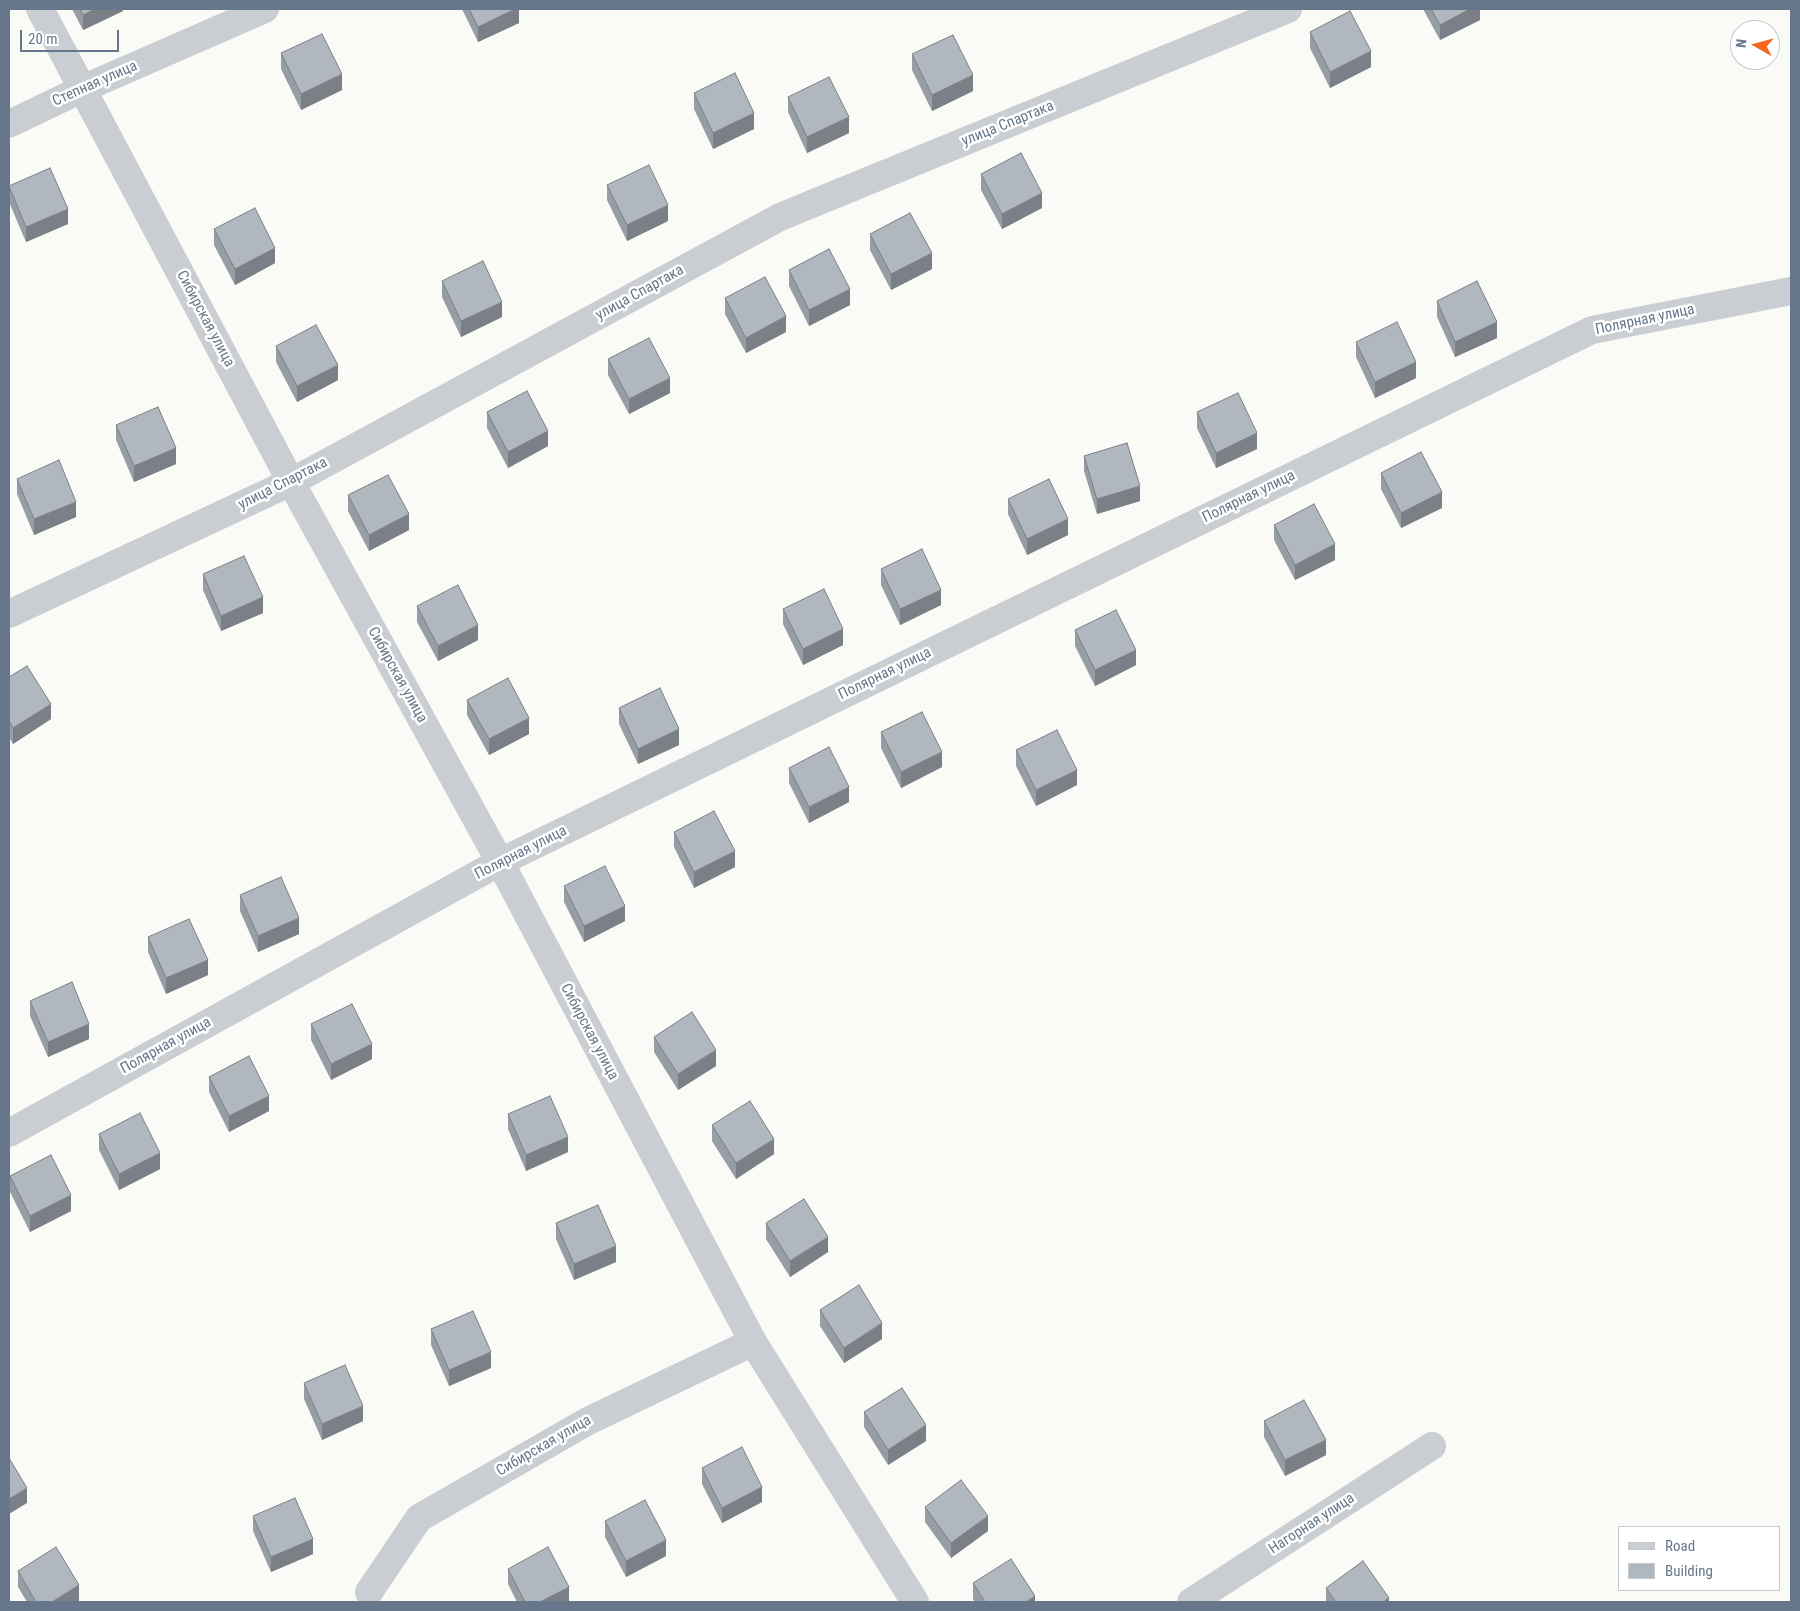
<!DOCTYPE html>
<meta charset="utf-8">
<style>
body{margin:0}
#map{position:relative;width:1800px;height:1611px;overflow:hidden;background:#fafaf7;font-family:"Roboto Condensed",sans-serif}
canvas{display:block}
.frame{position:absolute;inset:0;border:10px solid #66778b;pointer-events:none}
.legend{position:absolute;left:1618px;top:1526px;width:162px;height:65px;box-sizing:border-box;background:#fff;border:1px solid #c2c9d1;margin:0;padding:6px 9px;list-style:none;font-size:15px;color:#66778b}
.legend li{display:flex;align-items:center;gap:10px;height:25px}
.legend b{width:25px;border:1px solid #c2c9d1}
.north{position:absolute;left:1730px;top:20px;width:50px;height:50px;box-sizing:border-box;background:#fff;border:1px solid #c2c9d1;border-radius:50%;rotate:277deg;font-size:14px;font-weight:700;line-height:20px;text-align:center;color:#66778b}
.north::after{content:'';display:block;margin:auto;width:18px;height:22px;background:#f4651e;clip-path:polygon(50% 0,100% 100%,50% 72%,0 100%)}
.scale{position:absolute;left:20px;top:30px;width:99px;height:22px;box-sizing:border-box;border:2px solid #66778b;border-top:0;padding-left:6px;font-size:15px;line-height:18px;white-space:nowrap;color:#66778b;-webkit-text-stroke:4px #fff;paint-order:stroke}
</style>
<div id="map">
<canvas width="1800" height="1611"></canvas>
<div class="frame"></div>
<ul class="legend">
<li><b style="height:6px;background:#cacdd1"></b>Road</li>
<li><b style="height:14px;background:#b0b7bf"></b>Building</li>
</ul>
<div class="north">N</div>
<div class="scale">20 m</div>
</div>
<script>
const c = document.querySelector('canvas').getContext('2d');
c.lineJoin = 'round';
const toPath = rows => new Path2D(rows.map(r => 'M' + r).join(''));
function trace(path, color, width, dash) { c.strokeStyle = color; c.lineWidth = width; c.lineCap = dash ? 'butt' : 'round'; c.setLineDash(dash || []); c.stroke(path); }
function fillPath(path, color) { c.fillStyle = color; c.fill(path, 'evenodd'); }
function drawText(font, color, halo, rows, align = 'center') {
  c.font = font + ' "Roboto Condensed",sans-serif'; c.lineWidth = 5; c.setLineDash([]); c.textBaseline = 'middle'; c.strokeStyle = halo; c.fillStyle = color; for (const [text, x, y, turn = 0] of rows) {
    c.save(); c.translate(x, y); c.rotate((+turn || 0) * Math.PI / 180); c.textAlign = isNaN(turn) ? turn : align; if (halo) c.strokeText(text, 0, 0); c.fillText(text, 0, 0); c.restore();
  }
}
const minor = toPath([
 [40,9,291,482,500,862,753,1342,915,1602],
 [9,124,82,89,265,9],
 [9,614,291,482,780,217,1288,9],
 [9,1133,500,862,1592,330,1791,291],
 [369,1592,419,1518,588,1421,753,1342],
 [1191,1602,1432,1446]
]);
const wall = toPath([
 [72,9,123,9,123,11,83,30],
 [462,9,519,9,519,23,478,42],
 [1423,9,1480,9,1480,20,1440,40],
 [1310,32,1371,67,1330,88,1310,48],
 [281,53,342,90,301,110,281,69],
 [912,54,973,91,932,111,912,70],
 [694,93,754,129,713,149,694,109],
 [788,97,849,133,807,153,788,112],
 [981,174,1042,208,1002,229,981,190],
 [607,185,668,221,627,241,607,200],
 [9,186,68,224,26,242,9,202],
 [214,229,275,263,235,285,214,245],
 [870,234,932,269,891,290,870,250],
 [789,270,850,305,809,326,789,286],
 [442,281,502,317,461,337,442,297],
 [725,298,786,332,746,353,725,314],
 [1437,301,1497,338,1455,357,1437,317],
 [1356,342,1416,378,1375,398,1356,357],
 [276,346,338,380,297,402,276,362],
 [608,359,670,393,629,414,608,375],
 [487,412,548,446,508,468,487,428],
 [1197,412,1257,449,1216,468,1197,428],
 [116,425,176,464,134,482,116,440],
 [1084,456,1140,501,1097,514,1084,471],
 [1381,473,1442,508,1401,528,1381,489],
 [17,479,76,517,34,535,17,494],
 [348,495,409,530,369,551,348,511],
 [1008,499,1068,535,1027,555,1008,514],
 [1274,525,1335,560,1295,580,1274,540],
 [881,569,941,605,900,625,881,585],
 [203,574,263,613,221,631,203,590],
 [417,606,478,640,438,661,417,622],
 [783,609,843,645,803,665,783,624],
 [1075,630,1136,665,1095,686,1075,646],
 [9,677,51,719,13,744,9,737],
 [467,700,529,734,489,755,467,715],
 [619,708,679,745,638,764,619,724],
 [881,732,942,767,901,788,881,748],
 [1016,750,1077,785,1036,806,1016,766],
 [789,768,849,802,809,823,789,783],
 [674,832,735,867,694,888,674,847],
 [564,886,625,921,584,942,564,902],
 [240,895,299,934,258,952,240,911],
 [148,937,208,975,166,994,148,952],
 [30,1001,89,1039,48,1057,30,1016],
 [311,1024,372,1059,331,1080,311,1040],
 [654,1037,716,1066,678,1090,654,1052],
 [209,1077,269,1111,229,1132,209,1092],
 [508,1114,568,1152,526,1171,508,1129],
 [712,1125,774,1154,736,1179,712,1141],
 [99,1134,160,1169,119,1190,99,1150],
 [10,1176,71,1211,30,1232,10,1192],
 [556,1223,616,1262,574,1280,556,1239],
 [766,1223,828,1252,790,1277,766,1239],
 [820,1310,882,1339,844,1363,820,1326],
 [431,1329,491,1368,449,1386,431,1345],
 [304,1383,363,1421,322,1440,304,1399],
 [864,1412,926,1441,888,1465,864,1427],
 [1264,1421,1326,1455,1285,1476,1264,1437],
 [702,1468,762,1502,722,1523,702,1484],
 [925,1507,988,1531,951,1558,925,1522],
 [253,1516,313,1554,271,1572,253,1531],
 [605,1521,666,1556,626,1577,605,1537],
 [508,1569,569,1602,517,1602,508,1584],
 [18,1571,79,1601,77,1602,27,1602,18,1587],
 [973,1583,1035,1602,975,1602,973,1599],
 [1326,1588,1389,1602,1326,1602]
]);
const shadedWall = toPath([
 [95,9,123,9,123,11,83,30,83,15],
 [515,9,519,9,519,23,478,42,478,27],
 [1470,9,1480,9,1480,20,1440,40,1440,25],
 [1371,51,1371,67,1330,88,1330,72],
 [342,74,342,90,301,110,301,94],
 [973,75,973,91,932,111,932,95],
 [754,113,754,129,713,149,713,133],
 [849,117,849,133,807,153,807,137],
 [1042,193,1042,208,1002,229,1002,214],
 [668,205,668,221,627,241,627,225],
 [68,209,68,224,26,242,26,227],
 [275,248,275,263,235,285,235,269],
 [932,253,932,269,891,290,891,274],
 [850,289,850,305,809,326,809,310],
 [502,302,502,317,461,337,461,321],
 [786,316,786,332,746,353,746,338],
 [1497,322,1497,338,1455,357,1455,342],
 [1416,362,1416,378,1375,398,1375,382],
 [338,365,338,380,297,402,297,386],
 [670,378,670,393,629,414,629,399],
 [548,431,548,446,508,468,508,452],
 [1257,433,1257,449,1216,468,1216,453],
 [176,448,176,464,134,482,134,466],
 [1140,486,1140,501,1097,514,1097,499],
 [1442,492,1442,508,1401,528,1401,513],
 [76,502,76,517,34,535,34,519],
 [409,514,409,530,369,551,369,535],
 [1068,519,1068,535,1027,555,1027,539],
 [1335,544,1335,560,1295,580,1295,565],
 [941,590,941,605,900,625,900,609],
 [263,597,263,613,221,631,221,616],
 [478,625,478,640,438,661,438,646],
 [843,629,843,645,803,665,803,649],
 [1136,650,1136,665,1095,686,1095,670],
 [51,704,51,719,13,744,13,728],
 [529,718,529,734,489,755,489,739],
 [679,729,679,745,638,764,638,749],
 [942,752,942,767,901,788,901,772],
 [1077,770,1077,785,1036,806,1036,790],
 [849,787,849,802,809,823,809,807],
 [735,851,735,867,694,888,694,872],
 [625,906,625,921,584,942,584,926],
 [299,918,299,934,258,952,258,936],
 [208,960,208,975,166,994,166,978],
 [89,1024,89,1039,48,1057,48,1042],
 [372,1044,372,1059,331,1080,331,1064],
 [716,1050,716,1066,678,1090,678,1074],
 [269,1096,269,1111,229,1132,229,1116],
 [568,1137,568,1152,526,1171,526,1155],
 [774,1139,774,1154,736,1179,736,1163],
 [160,1153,160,1169,119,1190,119,1174],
 [71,1195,71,1211,30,1232,30,1216],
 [828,1237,828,1252,790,1277,790,1261],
 [616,1246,616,1262,574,1280,574,1264],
 [882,1323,882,1339,844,1363,844,1348],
 [491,1352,491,1368,449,1386,449,1370],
 [363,1406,363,1421,322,1440,322,1424],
 [926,1425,926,1441,888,1465,888,1450],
 [1326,1440,1326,1455,1285,1476,1285,1460],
 [762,1487,762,1502,722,1523,722,1508],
 [27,1488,27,1503,9,1514,9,1499],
 [988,1516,988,1531,951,1558,951,1543],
 [313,1539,313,1554,271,1572,271,1557],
 [666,1540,666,1556,626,1577,626,1561],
 [79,1585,79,1601,77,1602,52,1602],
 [569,1587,569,1602,540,1602],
 [1035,1596,1035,1602,1026,1602],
 [1389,1598,1389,1602,1383,1602]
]);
const building = toPath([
 [80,9,95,9,83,15,80,9],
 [469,9,515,9,478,27,469,9],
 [1431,9,1470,9,1440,25,1431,9],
 [1350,11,1371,51,1330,72,1310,32,1350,11],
 [322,34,342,74,301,94,281,53,322,34],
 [953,35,973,75,932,95,912,54,953,35],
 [735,73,754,113,713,133,694,93,735,73],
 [829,77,849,117,807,137,788,97,829,77],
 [1021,153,1042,193,1002,214,981,174,1021,153],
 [649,165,668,205,627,225,607,185,649,165],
 [50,168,68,209,26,227,9,186,50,168],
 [255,208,275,248,235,269,214,229,255,208],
 [910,213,932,253,891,274,870,234,910,213],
 [829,249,850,289,809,310,789,270,829,249],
 [483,261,502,302,461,321,442,281,483,261],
 [765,277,786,316,746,338,725,298,765,277],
 [1477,281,1497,322,1455,342,1437,301,1477,281],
 [1397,322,1416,362,1375,382,1356,342,1397,322],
 [316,325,338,365,297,386,276,346,316,325],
 [649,338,670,378,629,399,608,359,649,338],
 [527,391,548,431,508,452,487,412,527,391],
 [1238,393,1257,433,1216,453,1197,412,1238,393],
 [158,407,176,448,134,466,116,425,158,407],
 [1127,443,1140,486,1097,499,1084,456,1127,443],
 [1421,452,1442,492,1401,513,1381,473,1421,452],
 [59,460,76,502,34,519,17,479,59,460],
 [388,475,409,514,369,535,348,495,388,475],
 [1049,479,1068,519,1027,539,1008,499,1049,479],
 [1314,504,1335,544,1295,565,1274,525,1314,504],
 [922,549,941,590,900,609,881,569,922,549],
 [244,556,263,597,221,616,203,574,244,556],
 [458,585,478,625,438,646,417,606,458,585],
 [824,589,843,629,803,649,783,609,824,589],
 [1116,610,1136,650,1095,670,1075,630,1116,610],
 [27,666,51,704,13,728,9,721,9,677,27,666],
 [508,678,529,718,489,739,467,700,508,678],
 [660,688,679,729,638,749,619,708,660,688],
 [922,712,942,752,901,772,881,732,922,712],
 [1057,730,1077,770,1036,790,1016,750,1057,730],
 [829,747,849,787,809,807,789,768,829,747],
 [714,811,735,851,694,872,674,832,714,811],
 [605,866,625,906,584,926,564,886,605,866],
 [281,877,299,918,258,936,240,895,281,877],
 [189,919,208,960,166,978,148,937,189,919],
 [72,982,89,1024,48,1042,30,1001,72,982],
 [352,1004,372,1044,331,1064,311,1024,352,1004],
 [692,1012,716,1050,678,1074,654,1037,692,1012],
 [249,1056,269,1096,229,1116,209,1077,249,1056],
 [550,1096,568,1137,526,1155,508,1114,550,1096],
 [750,1101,774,1139,736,1163,712,1125,750,1101],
 [140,1113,160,1153,119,1174,99,1134,140,1113],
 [51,1155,71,1195,30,1216,10,1176,51,1155],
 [804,1199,828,1237,790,1261,766,1223,804,1199],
 [598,1205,616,1246,574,1264,556,1223,598,1205],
 [859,1285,882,1323,844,1348,820,1310,859,1285],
 [473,1311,491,1352,449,1370,431,1329,473,1311],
 [345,1365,363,1406,322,1424,304,1383,345,1365],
 [902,1388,926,1425,888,1450,864,1412,902,1388],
 [1304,1400,1326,1440,1285,1460,1264,1421,1304,1400],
 [742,1447,762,1487,722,1508,702,1468,742,1447],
 [9,1458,27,1488,9,1499,9,1458],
 [961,1480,988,1516,951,1543,925,1507,961,1480],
 [295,1498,313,1539,271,1557,253,1516,295,1498],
 [645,1500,666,1540,626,1561,605,1521,645,1500],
 [56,1547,79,1585,52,1602,36,1602,18,1571,56,1547],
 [548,1547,569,1587,540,1602,525,1602,508,1569,548,1547],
 [1011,1559,1035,1596,1026,1602,985,1602,973,1583,1011,1559],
 [1363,1561,1389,1598,1383,1602,1336,1602,1326,1588,1363,1561]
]);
const streetNames = [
 ["Степная улица",95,84,-24],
 ["улица Спартака",1008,124,-22],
 ["улица Спартака",640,293,-29],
 ["Сибирская улица",205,319,62],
 ["Полярная улица",1645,320,-12],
 ["улица Спартака",283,484,-27],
 ["Полярная улица",1249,497,-26],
 ["Полярная улица",885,674,-26],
 ["Сибирская улица",397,675,61],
 ["Полярная улица",521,853,-27],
 ["Сибирская улица",589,1032,62],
 ["Полярная улица",166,1046,-29],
 ["Сибирская улица",544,1446,-30],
 ["Нагорная улица",1312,1524,-33]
];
trace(minor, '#cacdd1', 28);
fillPath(wall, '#979da4');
fillPath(shadedWall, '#7b8086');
fillPath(building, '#b0b7bf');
trace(building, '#7b8086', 1);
drawText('15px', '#66778b', '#fff', streetNames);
</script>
